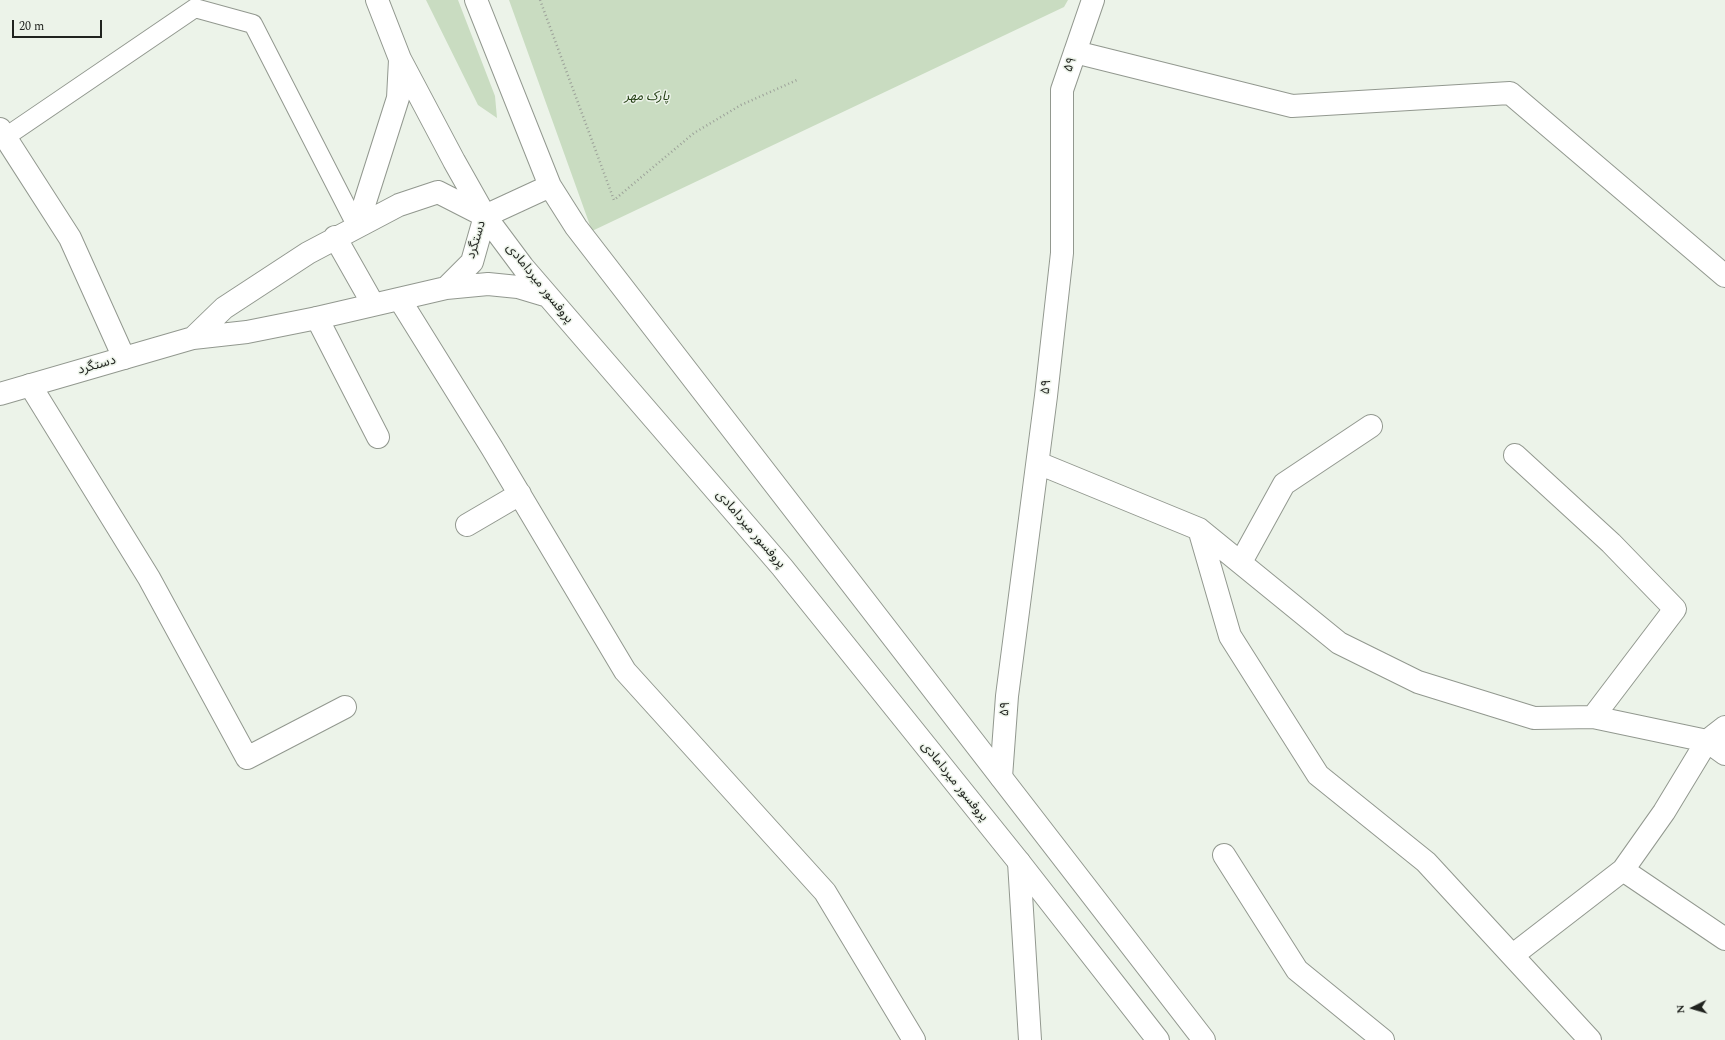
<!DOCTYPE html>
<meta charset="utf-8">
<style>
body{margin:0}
#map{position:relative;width:1725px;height:1040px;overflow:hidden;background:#ecf3e9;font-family:Spectral,serif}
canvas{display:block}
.north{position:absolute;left:1673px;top:988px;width:40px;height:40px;-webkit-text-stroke:3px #ecf3e9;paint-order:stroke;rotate:265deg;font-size:11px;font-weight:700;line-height:16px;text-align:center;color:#20231f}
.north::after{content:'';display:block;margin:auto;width:14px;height:18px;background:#20231f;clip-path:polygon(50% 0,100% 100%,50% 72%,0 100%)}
.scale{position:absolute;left:12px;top:20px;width:90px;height:18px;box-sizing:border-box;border:2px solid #20231f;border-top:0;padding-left:5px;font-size:12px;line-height:14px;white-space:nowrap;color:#20231f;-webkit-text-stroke:3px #ecf3e9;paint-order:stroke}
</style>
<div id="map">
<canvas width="1725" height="1040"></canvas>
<div class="north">N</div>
<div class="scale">20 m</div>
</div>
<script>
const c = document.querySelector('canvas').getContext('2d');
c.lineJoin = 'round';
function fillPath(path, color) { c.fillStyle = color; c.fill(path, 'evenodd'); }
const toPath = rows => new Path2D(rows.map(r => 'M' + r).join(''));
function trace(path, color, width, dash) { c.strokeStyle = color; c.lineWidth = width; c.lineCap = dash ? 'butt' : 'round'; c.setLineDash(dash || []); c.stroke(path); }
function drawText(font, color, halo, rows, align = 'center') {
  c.font = font + ' Spectral,"Noto Sans Arabic",serif'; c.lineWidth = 3; c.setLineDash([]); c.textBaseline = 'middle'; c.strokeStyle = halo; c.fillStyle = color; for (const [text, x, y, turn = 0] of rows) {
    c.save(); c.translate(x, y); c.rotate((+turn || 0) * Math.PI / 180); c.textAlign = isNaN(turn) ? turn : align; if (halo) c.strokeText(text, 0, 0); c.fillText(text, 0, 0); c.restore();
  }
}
const green = toPath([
 [426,0,458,0,495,96,497,118,478,105],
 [509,0,1068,0,1064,7,592,231]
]);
const path = toPath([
 [540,0,614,200,694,133,741,105,797,80]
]);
const service = toPath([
 [4,138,195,8,253,24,357,227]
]);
const minor = toPath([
 [1075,52,1292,106,1510,93,1725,276],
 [0,129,70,238,124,358],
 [400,300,492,448,625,671,825,892,914,1040],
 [317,318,378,437],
 [30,385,149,578,247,758,345,707],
 [1515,455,1611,543,1675,609,1593,717],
 [1038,463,1199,529,1339,643,1418,682,1534,718,1593,717,1707,741,1725,754],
 [467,525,520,494],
 [1199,529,1230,636,1318,775,1426,862,1590,1040],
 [1241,562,1284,484,1371,426],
 [1001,777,1007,696,1046,396,1062,253,1062,90,1093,0],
 [1224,855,1297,970,1383,1040],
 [1019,862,1030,1040],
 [1623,870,1725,939],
 [1513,955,1623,870,1664,812,1707,741,1725,727]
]);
const secondary = toPath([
 [377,0,400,59,454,161,485,216,523,267,782,567,1019,862,1158,1040],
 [476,0,550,186,576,227,1204,1040],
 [438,192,485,216,472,262,446,288,317,318,247,332,193,338,224,308,308,253,399,205,438,192],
 [485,216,550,186],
 [357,227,398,98,400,60],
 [335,237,373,304],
 [446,288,488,284,518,287,548,296],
 [0,394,193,338]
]);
const streetNames = [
 ["۵۹",1071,65,-71],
 ["دستگرد",477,240,-73],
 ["پروفسور میردامادی",539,284,51],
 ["دستگرد",97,366,-16],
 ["۵۹",1047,387,-84],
 ["پروفسور میردامادی",750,530,49],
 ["۵۹",1006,709,-86],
 ["پروفسور میردامادی",954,782,51]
];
const parkNames = [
 ["پارک مهر",647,97]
];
fillPath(green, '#c9dcc1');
trace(service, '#92988f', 20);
trace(minor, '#92988f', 24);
trace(secondary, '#92988f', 24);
trace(path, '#9ca199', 2.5, [1, 3]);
trace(service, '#fff', 18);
trace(minor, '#fff', 22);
trace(secondary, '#fff', 22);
drawText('13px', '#20231f', '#ecf3e9', streetNames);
drawText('italic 13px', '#1e3a0e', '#ecf3e9', parkNames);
</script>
